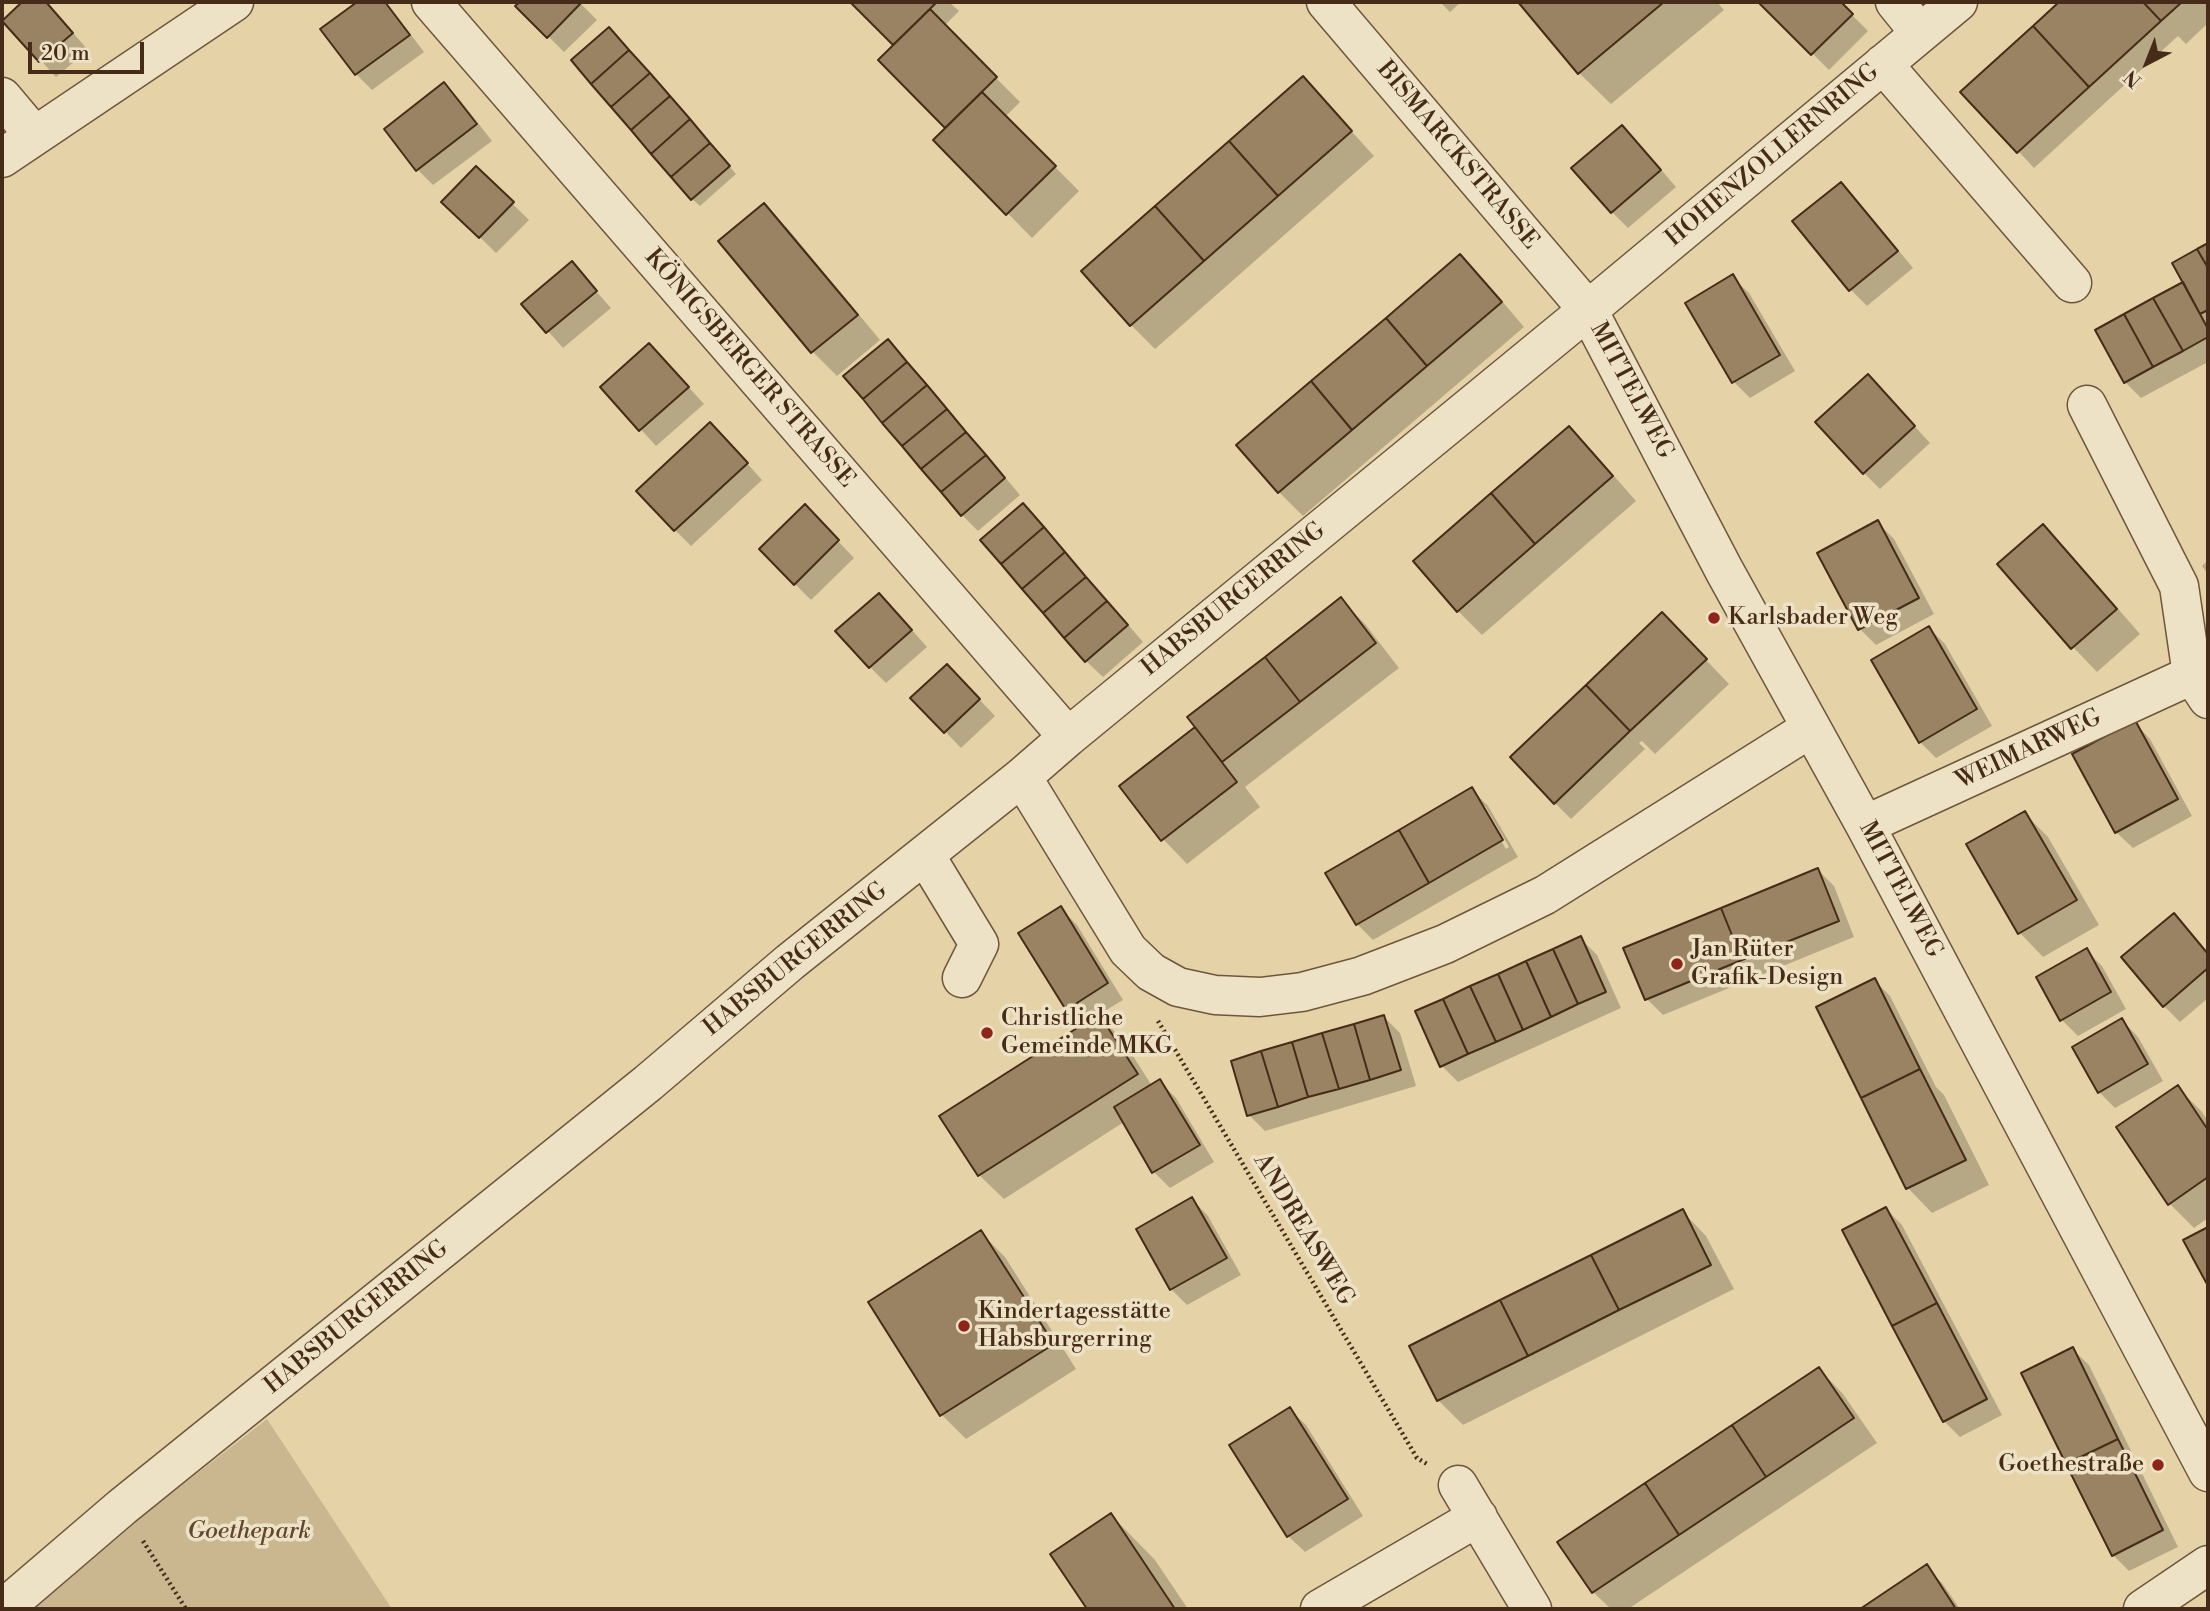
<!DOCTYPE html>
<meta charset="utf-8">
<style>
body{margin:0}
#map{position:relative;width:2210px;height:1611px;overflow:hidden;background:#e5d3a7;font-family:"Libre Bodoni",serif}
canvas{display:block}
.frame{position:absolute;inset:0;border:4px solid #462c18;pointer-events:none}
.north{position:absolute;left:2112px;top:28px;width:70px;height:70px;-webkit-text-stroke:5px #eee2c6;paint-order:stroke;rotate:222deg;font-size:19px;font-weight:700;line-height:28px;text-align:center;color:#462c18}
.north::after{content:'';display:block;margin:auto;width:24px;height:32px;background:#462c18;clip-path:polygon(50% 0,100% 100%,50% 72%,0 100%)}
.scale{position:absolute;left:28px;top:42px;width:116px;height:32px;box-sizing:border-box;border:4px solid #462c18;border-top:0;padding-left:9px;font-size:21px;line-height:24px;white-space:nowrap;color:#462c18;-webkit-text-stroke:5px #eee2c6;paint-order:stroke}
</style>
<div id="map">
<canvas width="2210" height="1611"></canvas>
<div class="frame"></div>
<div class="north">N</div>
<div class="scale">20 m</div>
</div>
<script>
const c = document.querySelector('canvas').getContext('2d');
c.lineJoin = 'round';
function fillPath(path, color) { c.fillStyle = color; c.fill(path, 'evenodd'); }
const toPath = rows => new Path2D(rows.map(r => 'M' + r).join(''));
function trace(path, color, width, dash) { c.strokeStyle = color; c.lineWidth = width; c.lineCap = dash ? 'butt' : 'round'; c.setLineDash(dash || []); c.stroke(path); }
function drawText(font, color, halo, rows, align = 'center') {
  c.font = font + ' "Libre Bodoni",serif'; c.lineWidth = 7; c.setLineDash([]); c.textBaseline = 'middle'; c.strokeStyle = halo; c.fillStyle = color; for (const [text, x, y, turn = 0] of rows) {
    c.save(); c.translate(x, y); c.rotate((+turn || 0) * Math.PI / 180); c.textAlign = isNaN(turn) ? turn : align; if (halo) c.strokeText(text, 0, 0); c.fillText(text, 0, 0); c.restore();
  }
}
const green = toPath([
 [267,1419,392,1609,23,1609]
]);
const shadow = toPath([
 [25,2,46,2,88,50,56,77,4,20],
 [360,2,386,2,424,52,372,90,356,74,323,29],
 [514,2,579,2,597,20,564,52],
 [853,2,949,2,959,11,944,26,1020,102,1005,117,1079,191,1032,238,936,140,947,128,880,60,895,45],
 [1440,2,1461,2,1450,12],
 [1520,2,1717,2,1724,10,1611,104,1579,73],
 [1761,2,1839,2,1868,31,1829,70],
 [2061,2,2208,2,2208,23,2186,44,2178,36,2034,168,1963,92],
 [617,37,736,174,700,206,692,199],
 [1303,78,1374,156,1155,349,1131,325],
 [444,84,460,100,492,141,433,185,417,169],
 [1638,143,1676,187,1628,228,1612,212],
 [476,168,529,220,496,253,444,202],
 [1841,184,1857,200,1913,268,1867,306,1851,290,1795,221],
 [764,205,788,229,880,340,837,376,813,352,721,241],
 [2208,245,2208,362,2141,398,2125,382,2185,283,2175,264],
 [1460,256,1484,280,1524,327,1303,516,1279,492],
 [572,264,611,308,563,348,524,304],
 [1732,277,1749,293,1795,371,1750,398,1734,382,1687,304],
 [888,341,904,357,1020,495,978,531,962,515],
 [665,361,704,404,656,446,602,387],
 [1884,393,1930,443,1880,489,1864,473],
 [1569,428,1593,452,1636,501,1482,635,1458,611],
 [726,440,762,480,691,546,675,530],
 [1039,522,1143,642,1103,677,1086,661],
 [821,523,854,558,811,600,795,584],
 [1878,523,1894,539,1934,614,1876,645,1860,629],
 [2043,526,2067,550,2140,634,2097,672,2073,647],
 [2208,560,2208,574,2202,566],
 [1341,600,1365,624,1399,668,1245,787,1260,807,1187,864,1163,839,1197,728],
 [895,611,927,647,886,683,870,667],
 [1929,628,1945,644,1992,726,1936,758,1920,742],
 [1686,639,1729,684,1655,754,1642,741,1639,743,1645,749,1571,819,1555,803],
 [963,682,995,716,961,748,913,698],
 [2134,722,2150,739,2192,816,2133,848,2116,832],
 [1472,790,1488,806,1518,857,1373,940,1357,924,1328,874],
 [1481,806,1485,806,1509,847,1506,849],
 [2024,813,2048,837,2099,925,2043,957,2019,932],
 [1818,870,1834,886,1854,937,1663,1015,1647,999],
 [1061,909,1077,925,1123,1000,1098,1015,1123,1040,1152,1086,1160,1082,1176,1098,1214,1162,1170,1188,1154,1172,1124,1122,1004,1199,979,1175,1084,1026,1067,1009],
 [2174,915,2208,953,2208,998,2180,1022,2164,1006],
 [1581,939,1597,955,1621,1008,1458,1082,1442,1066],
 [2086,950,2102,966,2126,1009,2078,1036,2062,1020],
 [1874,980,1890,996,1936,1087,1944,1095,1989,1185,1932,1213,1908,1188,1818,1008],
 [1384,1017,1400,1033,1416,1086,1265,1131,1249,1115],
 [2122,1020,2138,1037,2163,1081,2115,1108,2099,1092],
 [2178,1088,2202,1112,2208,1121,2208,1218,2194,1228,2169,1203],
 [1192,1199,1208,1216,1241,1275,1187,1305,1171,1289],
 [1886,1209,1902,1225,2002,1415,1960,1437,1944,1421],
 [1682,1211,1706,1236,1734,1289,1463,1425,1438,1400,1411,1347],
 [981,1233,1005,1257,1076,1369,966,1439,942,1415,871,1302],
 [2072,1349,2089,1365,2178,1547,2129,1571,2113,1555],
 [1819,1369,1843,1394,1877,1443,1628,1609,1611,1609,1593,1592],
 [1289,1409,1306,1425,1363,1516,1305,1552,1288,1536,1231,1446],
 [1111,1515,1155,1560,1188,1609,1089,1609,1052,1554],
 [1926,1567,1942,1583,1960,1609,1863,1609]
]);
const building = toPath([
 [22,2,46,2,73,33,39,62,2,21,22,2],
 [357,2,385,2,410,35,355,75,320,29,357,2],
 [520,2,582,2,547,38,515,6,520,2],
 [850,2,937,2,893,45,850,2],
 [1518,2,1664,2,1578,74,1518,2],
 [1758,2,1841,2,1853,14,1811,55,1758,2],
 [2059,2,2143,2,2161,21,2089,87,2033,26,2059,2],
 [2143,2,2182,2,2161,21,2143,2],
 [930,9,997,77,945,128,878,60,930,9],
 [2033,26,2089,87,2017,153,1960,92,2033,26],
 [609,27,629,50,591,84,571,60,609,27],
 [629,50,650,73,611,107,591,84,629,50],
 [650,73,670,96,631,130,611,107,650,73],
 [1303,76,1352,131,1278,196,1229,141,1303,76],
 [444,82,477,124,416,171,384,129,444,82],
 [982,92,1056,166,1006,215,933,140,982,92],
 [670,96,690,119,651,154,631,130,670,96],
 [690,119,710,143,671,177,651,154,690,119],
 [1622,125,1661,170,1611,213,1571,168,1622,125],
 [1229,141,1278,196,1204,261,1155,206,1229,141],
 [710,143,730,166,691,200,671,177,710,143],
 [476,166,514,202,479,238,441,202,476,166],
 [1841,182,1898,251,1849,291,1792,221,1841,182],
 [764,203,858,315,811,353,718,241,764,203],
 [1155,206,1204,261,1130,326,1081,271,1155,206],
 [2208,243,2208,268,2197,249,2208,243],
 [2197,249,2208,268,2208,310,2200,314,2172,263,2197,249],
 [1460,254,1502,302,1427,366,1386,318,1460,254],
 [572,261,597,291,546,333,521,304,572,261],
 [1733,274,1780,355,1732,383,1685,303,1733,274],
 [2183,282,2208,329,2208,337,2183,351,2153,298,2183,282],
 [2153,298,2183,351,2153,367,2124,314,2153,298],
 [2124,314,2153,367,2124,383,2095,330,2124,314],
 [1386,318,1427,366,1352,430,1311,381,1386,318],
 [888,339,907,362,863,399,843,376,888,339],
 [649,343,689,387,639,431,600,387,649,343],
 [907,362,927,385,882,423,863,399,907,362],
 [1868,374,1915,426,1863,474,1815,422,1868,374],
 [1311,381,1352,430,1278,493,1236,445,1311,381],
 [927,385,947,409,902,446,882,423,927,385],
 [947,409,966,432,921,469,902,446,947,409],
 [710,422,748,463,674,531,636,491,710,422],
 [1569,426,1613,476,1535,544,1491,493,1569,426],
 [966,432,986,455,941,492,921,469,966,432],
 [986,455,1005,478,961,516,941,492,986,455],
 [1491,493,1535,544,1457,612,1413,561,1491,493],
 [1023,503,1044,527,1001,564,980,540,1023,503],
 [805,504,839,540,794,585,759,549,805,504],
 [1878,520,1919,598,1858,630,1817,553,1878,520],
 [2043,524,2117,609,2071,649,1997,564,2043,524],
 [1044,527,1065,552,1022,589,1001,564,1044,527],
 [1065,552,1086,577,1043,613,1022,589,1065,552],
 [1086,577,1107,601,1064,638,1043,613,1086,577],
 [879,593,912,630,869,668,835,631,879,593],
 [1341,597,1376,643,1300,702,1265,657,1341,597],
 [1107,601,1128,625,1085,662,1064,638,1107,601],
 [1662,612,1707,659,1630,731,1586,685,1662,612],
 [1929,626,1977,709,1919,743,1871,660,1929,626],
 [1265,657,1300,702,1222,762,1187,717,1265,657],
 [947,664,980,699,944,733,910,698,947,664],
 [1586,685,1630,731,1554,804,1510,757,1586,685],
 [2135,720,2178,799,2115,833,2072,754,2135,720],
 [1195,727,1237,782,1161,841,1119,786,1195,727],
 [1472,787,1503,840,1429,883,1399,830,1472,787],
 [2025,811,2077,900,2018,934,1966,844,2025,811],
 [1399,830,1429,883,1356,925,1325,873,1399,830],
 [1818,868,1839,921,1742,960,1721,908,1818,868],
 [1061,906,1108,983,1066,1010,1018,933,1061,906],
 [1721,908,1742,960,1645,1000,1623,948,1721,908],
 [2174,913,2208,954,2208,968,2163,1007,2121,957,2174,913],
 [1581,936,1606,992,1578,1004,1553,949,1581,936],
 [2087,948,2111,992,2060,1021,2036,977,2087,948],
 [1553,949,1578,1004,1551,1017,1526,961,1553,949],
 [1526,961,1551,1017,1523,1030,1498,974,1526,961],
 [1498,974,1523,1030,1496,1042,1470,986,1498,974],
 [1875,978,1920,1069,1861,1098,1816,1007,1875,978],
 [1470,986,1496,1042,1468,1054,1443,999,1470,986],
 [1443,999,1468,1054,1440,1067,1415,1011,1443,999],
 [1099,1014,1138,1074,978,1176,939,1116,1099,1014],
 [1384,1015,1401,1070,1370,1080,1354,1024,1384,1015],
 [2122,1018,2148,1064,2098,1093,2072,1047,2122,1018],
 [1354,1024,1370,1080,1339,1089,1322,1033,1354,1024],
 [1322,1033,1339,1089,1308,1097,1292,1042,1322,1033],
 [1292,1042,1308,1097,1278,1107,1261,1051,1292,1042],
 [1261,1051,1278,1107,1247,1116,1231,1061,1261,1051],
 [1920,1069,1966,1160,1906,1189,1861,1098,1920,1069],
 [1160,1079,1200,1145,1152,1173,1114,1107,1160,1079],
 [2178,1085,2208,1130,2208,1177,2168,1205,2116,1127,2178,1085],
 [1192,1197,1227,1258,1170,1290,1136,1229,1192,1197],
 [1886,1207,1937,1303,1892,1326,1842,1230,1886,1207],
 [1683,1209,1711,1265,1619,1310,1591,1255,1683,1209],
 [2208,1227,2208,1286,2183,1240,2208,1227],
 [981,1230,1054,1344,940,1416,868,1302,981,1230],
 [1591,1255,1619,1310,1528,1356,1500,1300,1591,1255],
 [1500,1300,1528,1356,1437,1401,1409,1346,1500,1300],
 [1937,1303,1987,1399,1943,1422,1892,1326,1937,1303],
 [2073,1347,2118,1439,2066,1464,2021,1373,2073,1347],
 [1819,1367,1854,1418,1766,1477,1732,1425,1819,1367],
 [1290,1407,1348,1499,1287,1537,1229,1445,1290,1407],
 [1732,1425,1766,1477,1679,1535,1645,1483,1732,1425],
 [2118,1439,2163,1530,2112,1556,2066,1464,2118,1439],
 [1645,1483,1679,1535,1592,1593,1557,1542,1645,1483],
 [1111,1513,1175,1609,1087,1609,1050,1554,1111,1513],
 [1927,1564,1956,1609,1860,1609,1927,1564]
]);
const path = toPath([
 [1158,1021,1417,1458,1427,1464],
 [143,1541,186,1609]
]);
const minor = toPath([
 [431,2,1068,737],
 [1326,2,1588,310,1724,570,1865,825,2208,1472],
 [1895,2,1920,33],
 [1883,64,2072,283],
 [2,97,34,135],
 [2,158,234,2],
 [2087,405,2179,586,2192,675,2208,699],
 [1022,777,1128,950,1151,972,1178,987,1215,995,1260,997,1302,992,1362,976,1445,944,1545,895,1811,728],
 [1865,825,2192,675],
 [925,855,979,944,962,978],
 [1458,1485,1532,1609],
 [3,1609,122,1507,648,1083,790,962,1022,777,1068,737,1588,310,1958,2],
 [1320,1609,1478,1517],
 [2143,1609,2208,1565]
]);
const markers = [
 [1714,618,7,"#8f2418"],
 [1677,964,7,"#8f2418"],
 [987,1033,7,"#8f2418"],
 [964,1326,7,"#8f2418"],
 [2158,1465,7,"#8f2418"]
];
const streetNames = [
 ["BISMARCKSTRASSE",1457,156,50],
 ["HOHENZOLLERNRING",1773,156,-40],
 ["KÖNIGSBERGER STRASSE",749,369,49],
 ["MITTELWEG",1631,391,62],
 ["HABSBURGERRING",1234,600,-39],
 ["WEIMARWEG",2029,750,-25],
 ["MITTELWEG",1900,890,62],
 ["HABSBURGERRING",796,960,-39],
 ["ANDREASWEG",1303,1230,59],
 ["HABSBURGERRING",357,1318,-39]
];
const poiNames = [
 ["Karlsbader Weg",1728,618],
 ["Jan Rüter",1691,950],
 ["Grafik-Design",1691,978],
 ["Christliche",1001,1019],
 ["Gemeinde MKG",1001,1047],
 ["Kindertagesstätte",978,1312],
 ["Habsburgerring",978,1340],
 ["Goethestraße",2144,1465,"right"]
];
const parkNames = [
 ["Goethepark",249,1532]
];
fillPath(green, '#cab78f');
fillPath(shadow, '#0003');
fillPath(building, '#998362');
trace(building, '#462c18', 2);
trace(minor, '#6e563c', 41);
trace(path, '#462c18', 4.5, [2, 3.5]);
trace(minor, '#eee2c6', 38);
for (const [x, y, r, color] of markers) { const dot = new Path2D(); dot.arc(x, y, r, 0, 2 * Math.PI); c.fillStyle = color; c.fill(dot); trace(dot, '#eee2c6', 2.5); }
drawText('24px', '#462c18', '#eee2c6', streetNames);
drawText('24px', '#462c18', '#eee2c6', poiNames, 'left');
drawText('italic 24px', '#604830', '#eee2c6', parkNames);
</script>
